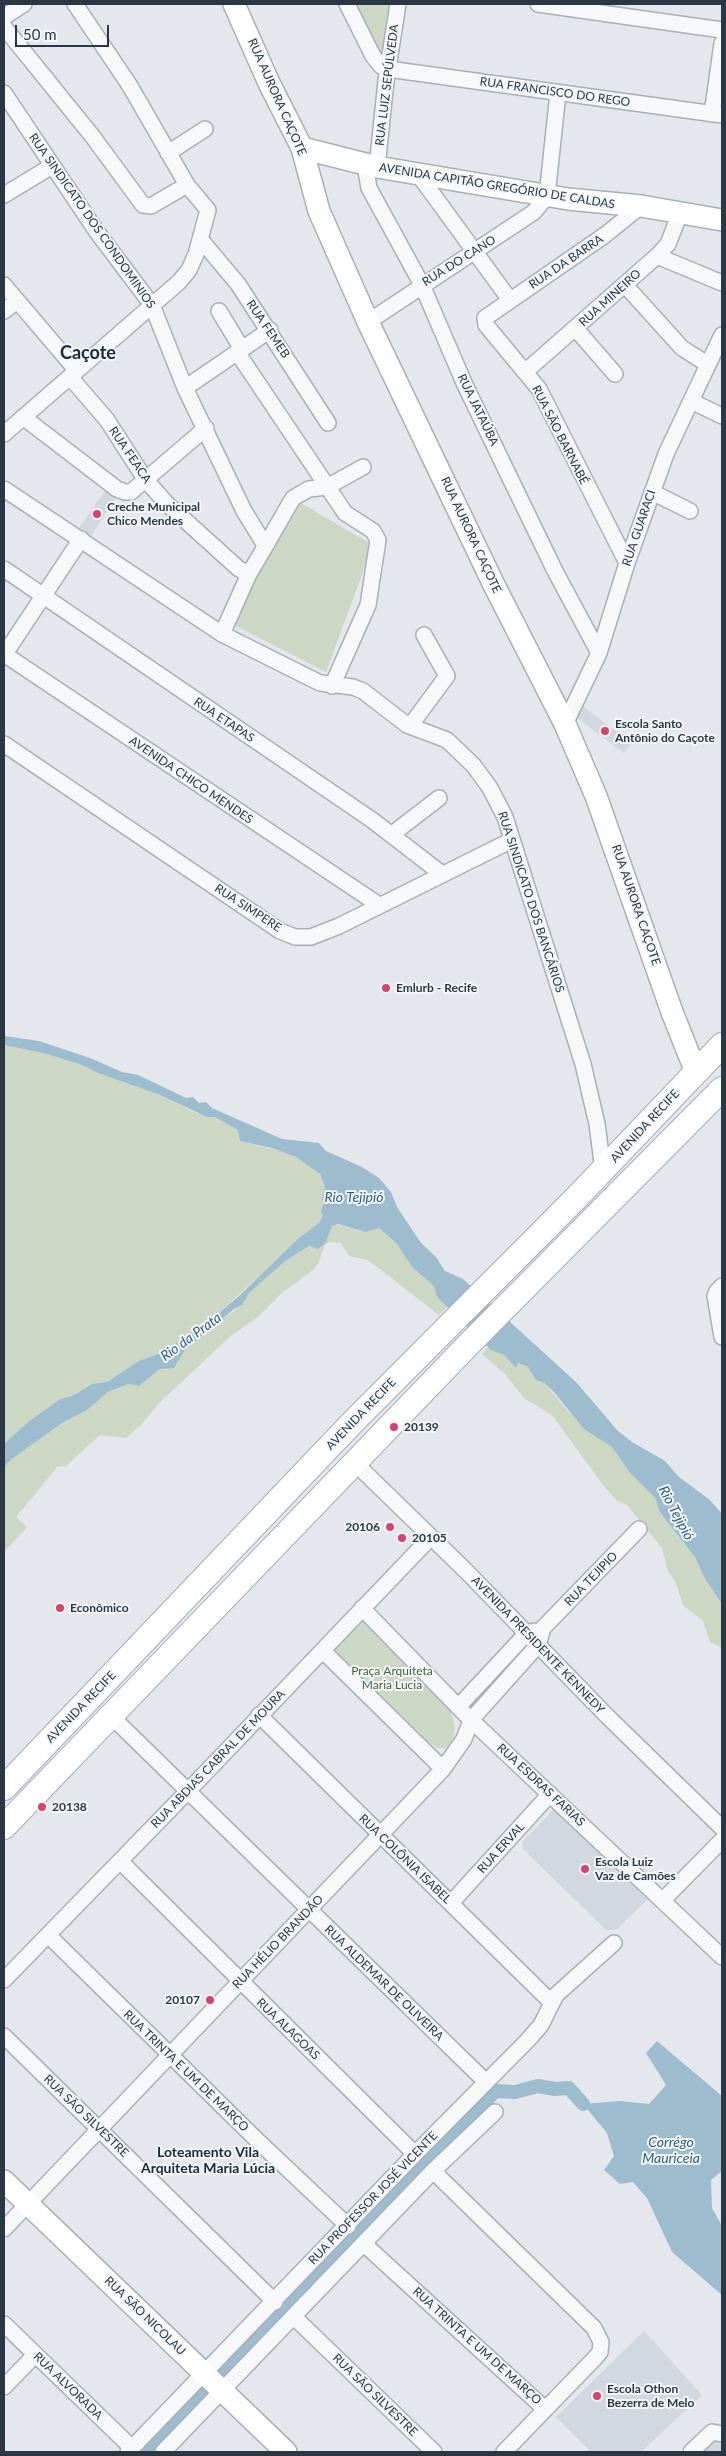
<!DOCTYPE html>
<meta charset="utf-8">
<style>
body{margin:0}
#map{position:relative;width:726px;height:2456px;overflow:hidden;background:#e4e8ec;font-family:Lato,sans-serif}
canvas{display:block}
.frame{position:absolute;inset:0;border:5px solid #2a3846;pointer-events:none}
.scale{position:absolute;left:15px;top:25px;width:94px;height:22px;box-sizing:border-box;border:2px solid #2a3846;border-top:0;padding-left:6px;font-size:15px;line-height:18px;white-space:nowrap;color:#2a3846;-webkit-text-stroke:4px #f4f7f9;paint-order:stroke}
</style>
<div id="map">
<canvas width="726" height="2456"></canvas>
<div class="frame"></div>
<div class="scale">50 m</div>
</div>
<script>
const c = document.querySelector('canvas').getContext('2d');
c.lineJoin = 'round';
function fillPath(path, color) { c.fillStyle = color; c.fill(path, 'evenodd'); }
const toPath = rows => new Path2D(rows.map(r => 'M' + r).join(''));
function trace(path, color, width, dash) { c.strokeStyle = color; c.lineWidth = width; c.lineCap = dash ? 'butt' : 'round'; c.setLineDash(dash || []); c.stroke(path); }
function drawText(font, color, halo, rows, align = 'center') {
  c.font = font + ' Lato,sans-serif'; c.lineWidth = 4; c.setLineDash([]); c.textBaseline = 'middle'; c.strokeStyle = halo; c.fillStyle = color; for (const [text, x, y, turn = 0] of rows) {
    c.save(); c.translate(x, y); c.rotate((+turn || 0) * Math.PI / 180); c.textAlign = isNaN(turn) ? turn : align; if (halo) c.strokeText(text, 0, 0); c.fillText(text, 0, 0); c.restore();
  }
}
const built = toPath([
 [107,488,117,496,89,539,77,531],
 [581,705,632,743,624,753,573,715],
 [556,1807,650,1897,616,1930,606,1930,523,1849,522,1842],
 [644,2331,702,2395,641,2452,591,2452,556,2417],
 [711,2438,722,2445,722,2452,697,2452]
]);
const green = toPath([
 [352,4,390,4,381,63],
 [297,501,373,545,326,672,230,623],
 [4,1045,47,1054,82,1065,98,1073,160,1095,196,1113,215,1117,238,1130,240,1141,289,1153,314,1168,320,1174,325,1187,322,1199,323,1216,319,1224,299,1238,294,1245,214,1317,163,1352,139,1361,107,1382,92,1384,72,1396,60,1399,28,1422,4,1444],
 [335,1224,366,1232,379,1228,397,1244,412,1267,434,1286,436,1295,447,1307,439,1315,376,1266,367,1260,349,1256,341,1243,330,1242,325,1244,318,1264,313,1270,282,1293,258,1317,232,1335,162,1400,142,1424,126,1438,100,1435,66,1466,57,1467,16,1517,27,1527,4,1552,4,1466,16,1456,62,1423,87,1410,108,1392,128,1384,139,1386,160,1369,176,1365,185,1350,203,1333,242,1305,249,1293,284,1262,309,1246,318,1249,325,1244,330,1228],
 [488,1347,504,1354,516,1368,517,1363,528,1367,536,1380,544,1383,568,1411,612,1447,630,1473,656,1499,659,1511,695,1557,705,1579,722,1604,722,1648,710,1642,703,1621,683,1605,676,1583,668,1571,662,1548,627,1505,616,1500,603,1485,552,1415,524,1398,505,1374,482,1354],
 [363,1619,449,1706,455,1727,453,1739,446,1748,438,1748,430,1743,335,1650,334,1643],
 [526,1646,525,1654,473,1709,466,1703,519,1647]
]);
const water = toPath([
 [4,1036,39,1041,90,1058,122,1072,138,1075,186,1098,193,1097,199,1103,206,1102,212,1108,282,1139,319,1143,326,1151,362,1167,379,1178,391,1192,397,1207,421,1243,436,1257,445,1271,463,1279,577,1383,617,1430,632,1442,665,1461,679,1477,710,1500,722,1514,722,1604,705,1579,695,1557,659,1511,656,1499,630,1473,612,1447,584,1429,553,1391,544,1383,536,1380,528,1367,518,1363,516,1368,504,1355,491,1350,439,1299,436,1295,434,1286,412,1267,397,1244,379,1228,366,1232,338,1224,332,1226,325,1244,318,1249,309,1246,284,1262,249,1293,242,1305,234,1309,185,1350,174,1368,160,1369,139,1386,128,1384,108,1392,87,1410,62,1423,16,1456,4,1466,4,1444,28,1422,60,1399,72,1396,92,1384,107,1382,139,1361,163,1352,214,1317,239,1296,299,1238,319,1223,323,1216,321,1212,323,1204,322,1199,325,1187,320,1174,296,1157,272,1148,240,1141,238,1130,215,1117,207,1117,160,1095,98,1073,82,1065,47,1054,4,1045],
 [657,2041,722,2096,722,2171,711,2180,712,2208,722,2226,722,2295,672,2252,647,2198,633,2182,620,2184,604,2170,614,2156,607,2133,583,2104,620,2101,649,2104,666,2085,646,2053]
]);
const canal = toPath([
 [147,2452,402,2190,495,2091,515,2092,538,2086,555,2089,569,2088,583,2104]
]);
const minor = toPath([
 [347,4,373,56,381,66,388,69,722,115],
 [538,4,722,30],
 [4,17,24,4],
 [4,27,93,137,143,205,151,206,187,185],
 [4,93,97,232,152,305,185,388,244,511,263,542,266,545,249,574,239,569,167,504,145,479,107,420,70,377],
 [712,114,722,43],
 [168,153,205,129],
 [365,165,369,188,422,285,465,385,555,571,599,653],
 [377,167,386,81,398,4],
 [418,174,510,300],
 [4,195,52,166],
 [201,240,238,284,328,423],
 [657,256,722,283],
 [4,285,77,371],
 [625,285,682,348,707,364],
 [4,311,17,301],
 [219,311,242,349],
 [368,322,534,212,547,196,558,93],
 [576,329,615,374],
 [237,352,345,513,373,531,378,540,368,605,332,686],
 [526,371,657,256,668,244,680,213],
 [185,388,270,330],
 [691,401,722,416],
 [23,417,117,489,125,492,131,492,206,428],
 [4,434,179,282,189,270,196,254,208,210,187,185,130,86,75,4],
 [4,489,222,634,320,683,353,687,363,691,407,725,447,740,474,766,490,788,505,817,583,1064,597,1124,603,1170],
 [652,492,690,511],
 [266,545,293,498,309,489,327,487,363,467],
 [627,563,539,389,486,325,485,318,605,235,641,206],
 [4,569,372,820,442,874],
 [222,634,249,574],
 [4,654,379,905],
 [4,655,81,539],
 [565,724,599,653,627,563,666,454,722,335],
 [410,726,447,676,424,635],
 [4,744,280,931,295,937,311,937,339,926,512,840],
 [391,835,439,798],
 [722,1286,717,1291,715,1296,722,1337],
 [355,1463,466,1571,608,1717,722,1828],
 [362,1608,471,1720,722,1957],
 [323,1651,443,1769],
 [458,1707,526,1634,534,1631],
 [259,1715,551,2002],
 [111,1716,486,2082],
 [120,1861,415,2154],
 [663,1900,722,1840],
 [451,1903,550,1794],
 [48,1935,260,2143,348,2226],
 [4,1980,189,1790,431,1537],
 [4,2036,275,2302],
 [433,2171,594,2328,601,2342,600,2352,595,2358,504,2452],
 [4,2229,443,1769,464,1739,471,1720,538,1645,543,1628,639,1529],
 [364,2244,545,2409],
 [294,2317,434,2452],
 [4,2324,132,2448],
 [4,2387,35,2355],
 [128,2452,415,2154,528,2040,541,2025,556,1995,614,1943],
 [163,2452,433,2171,495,2112],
 [691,2452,712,2432,722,2434]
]);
const secondary = toPath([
 [234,4,269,83,302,148,319,211,368,322,493,583,565,724,596,796,672,1012,696,1072],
 [302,148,377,167,568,199,641,206,722,220],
 [4,2181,286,2452]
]);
const primary = toPath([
 [4,1788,351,1424,578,1196,722,1045],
 [4,1827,467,1346,722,1089]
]);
const markers = [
 [97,514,5,"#d8426e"],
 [605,731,5,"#d8426e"],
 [386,988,5,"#d8426e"],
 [394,1427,5,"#d8426e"],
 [390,1527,5,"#d8426e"],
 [402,1538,5,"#d8426e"],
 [60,1608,5,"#d8426e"],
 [42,1807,5,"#d8426e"],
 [585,1869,5,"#d8426e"],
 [210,2000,5,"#d8426e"],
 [597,2396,5,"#d8426e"]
];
const streetNames = [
 ["RUA LUIZ SEPÚLVEDA",387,85,-83],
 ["RUA FRANCISCO DO REGO",555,92,8],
 ["RUA AURORA CAÇOTE",277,97,66],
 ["AVENIDA CAPITÃO GREGÓRIO DE CALDAS",497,186,9],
 ["RUA SINDICATO DOS CONDOMINIOS",92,221,55],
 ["RUA DO CANO",459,261,-32],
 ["RUA DA BARRA",566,262,-34],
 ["RUA MINEIRO",610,298,-42],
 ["RUA FEMEB",268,329,56],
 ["RUA JATAÚBA",478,410,64],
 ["RUA SÃO BARNABÉ",560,435,63],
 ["RUA FEACA",130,455,56],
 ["RUA GUARACI",639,528,-71],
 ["RUA AURORA CAÇOTE",471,535,65],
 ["RUA ETAPAS",224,720,34],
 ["AVENIDA CHICO MENDES",191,780,34],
 ["RUA SINDICATO DOS BANCÁRIOS",531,902,72],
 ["RUA AURORA CAÇOTE",636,905,71],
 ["RUA SIMPERE",248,908,33],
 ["AVENIDA RECIFE",645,1126,-47],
 ["AVENIDA RECIFE",361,1414,-46],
 ["RUA TEJIPIO",591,1579,-46],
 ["AVENIDA PRESIDENTE KENNEDY",538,1645,46],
 ["AVENIDA RECIFE",81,1707,-46],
 ["RUA ABDIAS CABRAL DE MOURA",218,1759,-46],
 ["RUA ESDRAS FARIAS",541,1785,43],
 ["RUA ERVAL",501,1848,-48],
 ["RUA COLÔNIA ISABEL",405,1859,44],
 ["RUA HÉLIO BRANDÃO",278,1942,-46],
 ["RUA ALDEMAR DE OLIVEIRA",384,1983,44],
 ["RUA ALAGOAS",288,2029,44],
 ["RUA TRINTA E UM DE MARÇO",186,2071,44],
 ["RUA SÃO SILVESTRE",86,2116,44],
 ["RUA PROFESSOR JOSÉ VICENTE",373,2198,-46],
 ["RUA SÃO NICOLAU",145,2316,44],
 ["RUA TRINTA E UM DE MARÇO",477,2346,42],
 ["RUA ALVORADA",68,2386,44],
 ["RUA SÃO SILVESTRE",375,2395,44]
];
const poiNames = [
 ["Creche Municipal",107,507],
 ["Chico Mendes",107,521],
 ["Escola Santo",615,724],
 ["Antônio do Caçote",615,738],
 ["Emlurb - Recife",396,988],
 ["20139",404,1427],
 ["20106",380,1527,"right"],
 ["20105",412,1538],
 ["Econômico",70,1608],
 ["20138",52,1807],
 ["Escola Luiz",595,1862],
 ["Vaz de Camões",595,1876],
 ["20107",200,2000,"right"],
 ["Escola Othon",607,2389],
 ["Bezerra de Melo",607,2403]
];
const parkNames = [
 ["Praça Arquiteta",392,1671],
 ["Maria Lucia",392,1685]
];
const waterNames = [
 ["Rio Tejipió",354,1197],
 ["Rio da Prata",191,1337,-36],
 ["Rio Tejipió",676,1513,62],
 ["Corrégo",671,2142],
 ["Mauriceia",671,2158]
];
const neighbourhoodNames = [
 ["Loteamento Vila",208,2152],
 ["Arquiteta Maria Lúcia",208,2168]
];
const districtNames = [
 ["Caçote",88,353]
];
fillPath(built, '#d1d8df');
fillPath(green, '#ccd7c4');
fillPath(water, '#9dbcce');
trace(canal, '#9dbcce', 14);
trace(minor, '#a8b0b7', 18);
trace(secondary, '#a8b0b7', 24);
trace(primary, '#a2aeb9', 26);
trace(minor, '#f7f8fa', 15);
trace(secondary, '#fff', 21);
trace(primary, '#fff', 24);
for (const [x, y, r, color] of markers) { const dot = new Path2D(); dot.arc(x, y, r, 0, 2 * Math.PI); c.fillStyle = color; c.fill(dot); trace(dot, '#f4f7f9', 2); }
drawText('12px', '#2a3846', '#f4f7f9', streetNames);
drawText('bold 12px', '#2a3846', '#f4f7f9', poiNames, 'left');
drawText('12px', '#456336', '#f4f7f9', parkNames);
drawText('italic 14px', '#305e7e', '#f4f7f9', waterNames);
drawText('bold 14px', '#1c2937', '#f4f7f9', neighbourhoodNames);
drawText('bold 18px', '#1c2937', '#f4f7f9', districtNames);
</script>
